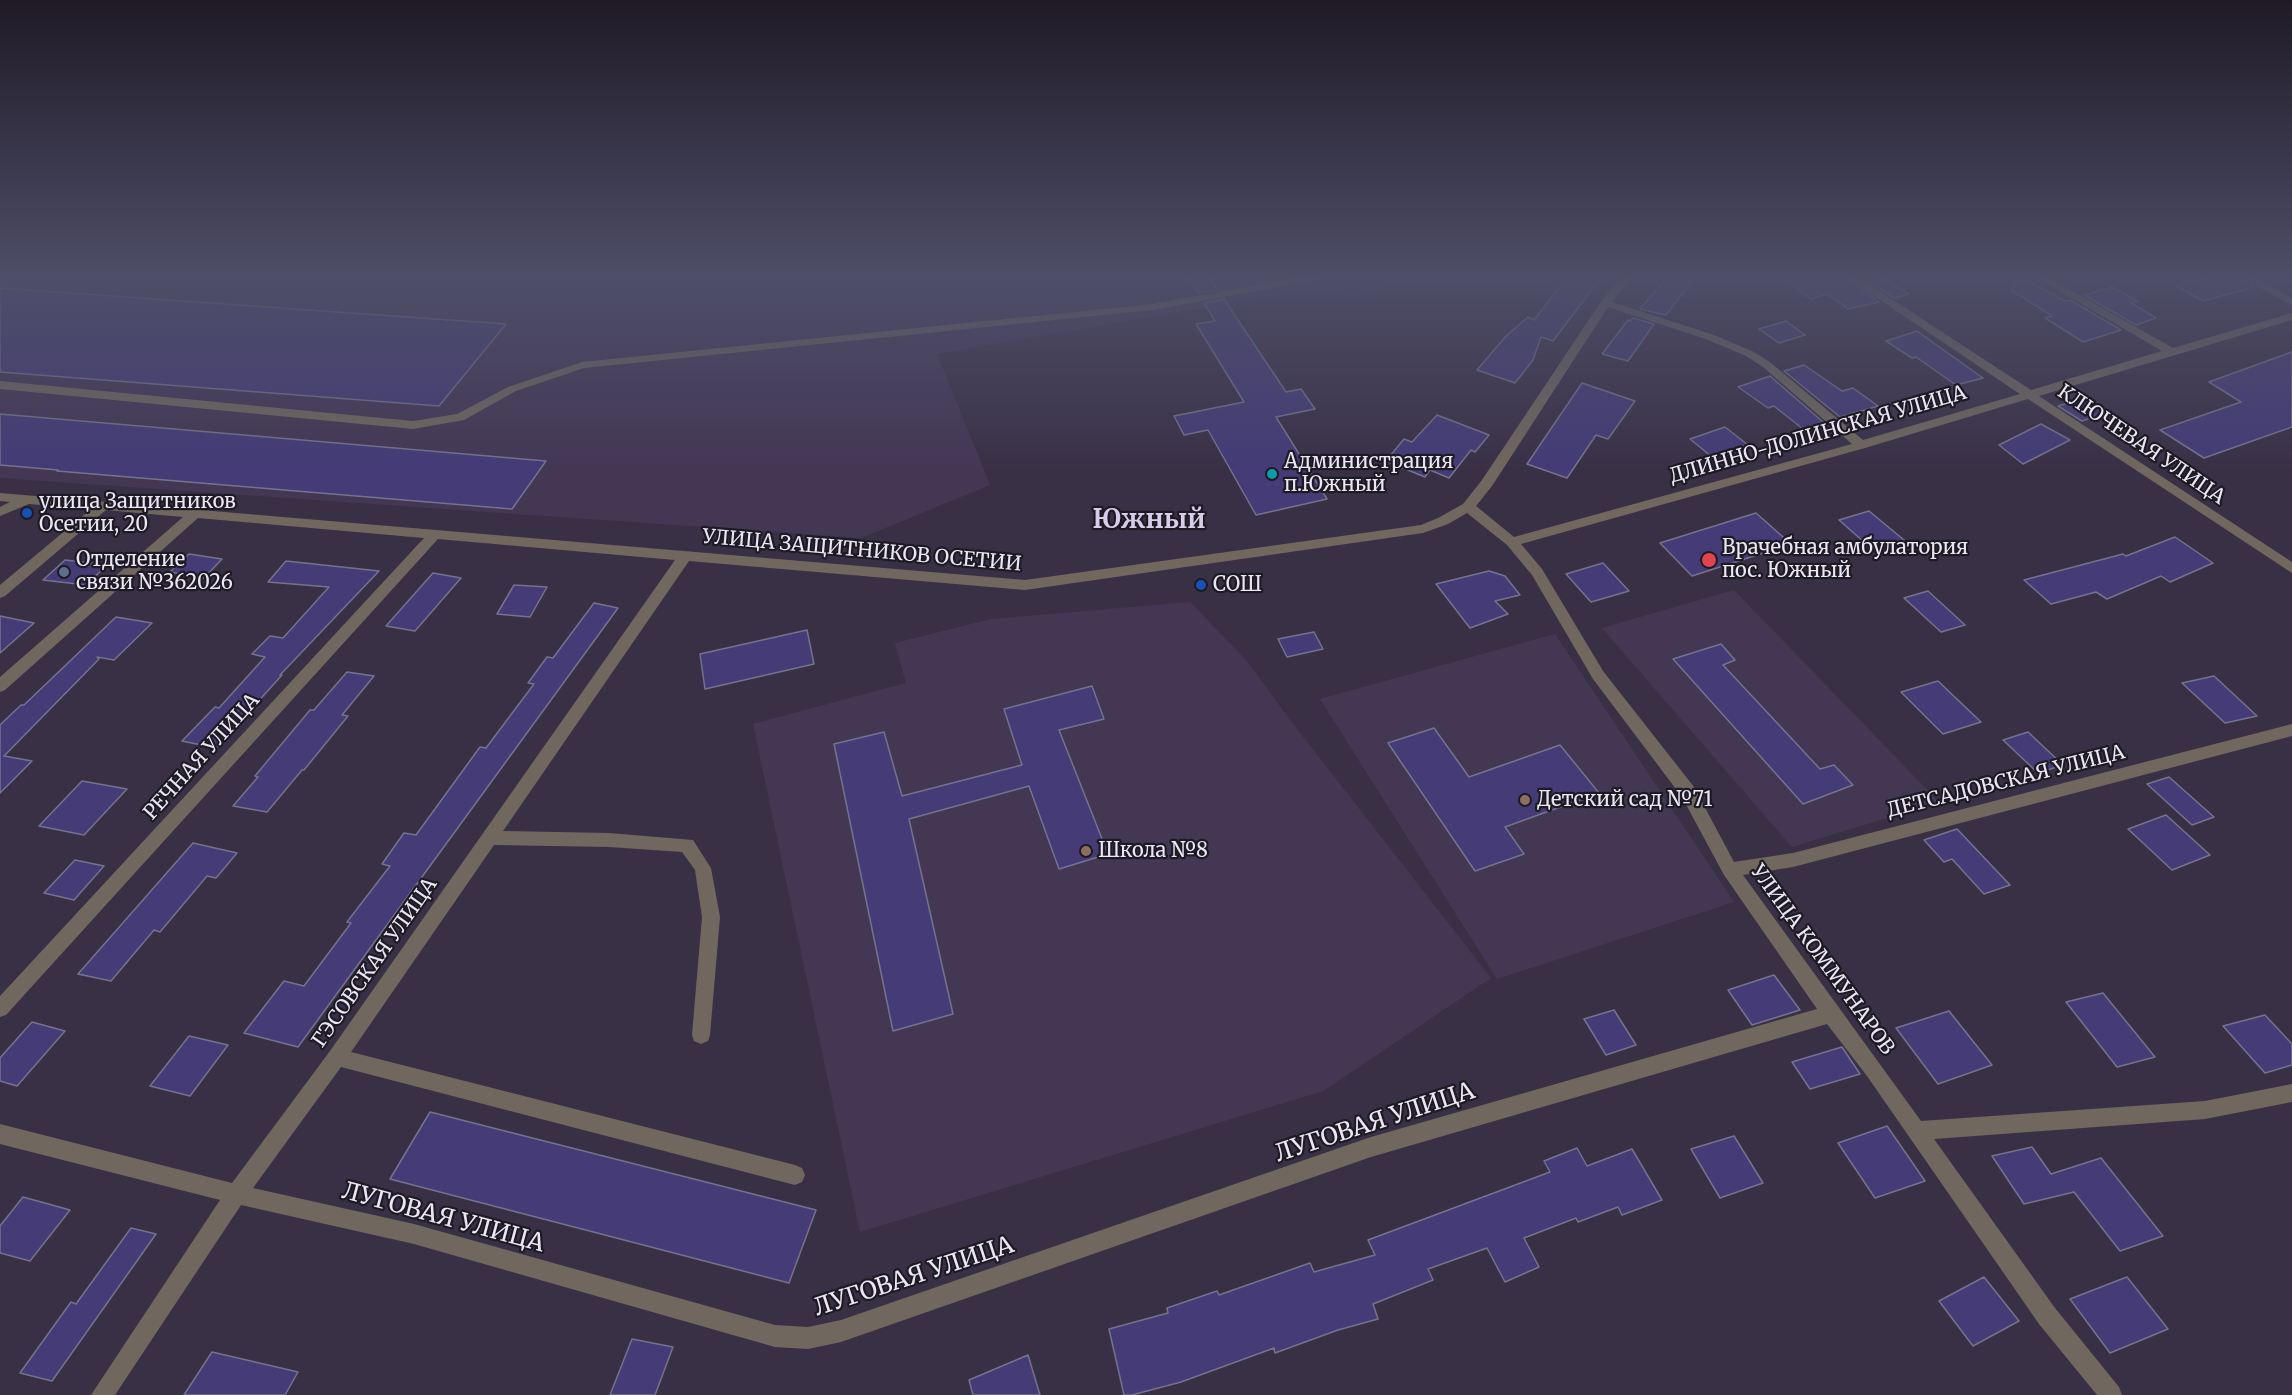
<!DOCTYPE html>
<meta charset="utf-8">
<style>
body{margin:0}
canvas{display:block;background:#393046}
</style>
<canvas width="2292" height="1395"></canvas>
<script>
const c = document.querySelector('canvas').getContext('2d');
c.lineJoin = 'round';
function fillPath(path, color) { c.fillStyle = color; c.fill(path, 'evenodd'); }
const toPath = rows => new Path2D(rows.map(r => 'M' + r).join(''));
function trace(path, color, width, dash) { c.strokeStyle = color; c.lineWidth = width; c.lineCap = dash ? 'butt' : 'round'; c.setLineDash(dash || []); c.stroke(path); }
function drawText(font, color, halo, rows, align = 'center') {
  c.font = font + ' Merriweather,serif'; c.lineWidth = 4.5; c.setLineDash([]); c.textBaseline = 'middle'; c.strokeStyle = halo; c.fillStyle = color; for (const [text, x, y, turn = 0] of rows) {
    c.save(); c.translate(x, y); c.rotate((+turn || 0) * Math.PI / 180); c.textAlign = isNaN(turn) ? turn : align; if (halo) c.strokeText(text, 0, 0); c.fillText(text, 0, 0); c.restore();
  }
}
const built = toPath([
 [0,275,1425,275,1358,295,1290,293,937,354,990,485,861,538,0,478],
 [1734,590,1939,802,1792,847,1602,628],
 [1190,602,1247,661,1290,720,1491,978,1323,1091,860,1232,753,724,906,683,895,643,991,619],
 [1555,634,1734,902,1497,979,1320,699]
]);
const building = toPath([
 [1198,275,1208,275,1217,290,1199,293,1190,280,1198,275],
 [1569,275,1603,275,1553,341,1541,337,1533,360,1515,383,1477,370,1507,335,1528,317,1534,320,1569,275],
 [1669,275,1697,275,1666,315,1640,309,1669,275],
 [1778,275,1841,275,1879,302,1848,309,1828,294,1811,299,1778,275],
 [1859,275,1877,275,1909,294,1894,298,1859,275],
 [2217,275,2234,275,2254,287,2203,301,2176,286,2217,275],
 [2020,276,2065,301,2070,300,2121,330,2083,342,2045,318,2052,316,2011,290,2020,276],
 [2112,287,2137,301,2131,303,2156,318,2136,325,2084,295,2112,287],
 [0,288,506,324,439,406,0,372,0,288],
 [1224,299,1286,392,1301,389,1315,409,1276,417,1327,499,1256,515,1208,430,1184,435,1174,416,1244,402,1196,324,1215,321,1204,303,1224,299],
 [1633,318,1654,324,1628,361,1602,354,1628,320,1630,321,1633,318],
 [1786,321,1805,335,1779,343,1759,329,1786,321],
 [1917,331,1966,366,1983,378,1956,385,1916,357,1912,358,1886,341,1917,331],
 [2292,352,2292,427,2204,458,2160,430,2241,402,2209,382,2292,352],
 [1804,365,1842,391,1853,388,1878,406,1840,417,1784,371,1804,365],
 [1770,376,1823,422,1803,429,1774,406,1768,408,1738,387,1770,376],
 [1582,383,1635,401,1608,439,1596,435,1567,478,1527,464,1582,383],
 [2086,397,2109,412,2082,421,2058,406,2086,397],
 [0,414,546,461,512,509,57,471,58,470,0,465,0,414],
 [1437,415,1489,435,1475,452,1471,450,1449,478,1430,470,1425,477,1386,461,1404,439,1412,442,1437,415],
 [2041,424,2070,440,2023,464,1999,445,2041,424],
 [1725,427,1748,445,1712,457,1690,439,1725,427],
 [1869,511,1904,540,1873,550,1839,520,1869,511],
 [1756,513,1791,544,1692,576,1660,543,1756,513],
 [2175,537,2213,563,2170,582,2161,576,2107,599,2096,592,2051,604,2024,580,2123,554,2126,556,2175,537],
 [189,554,222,559,204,578,170,572,189,554],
 [65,560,107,565,86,585,43,580,65,560],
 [286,561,379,571,280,675,282,675,216,748,182,741,215,707,219,708,265,657,252,654,270,636,283,638,329,587,268,582,286,561],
 [1603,563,1629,591,1591,602,1566,574,1603,563],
 [1489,571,1505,576,1520,595,1495,601,1508,614,1470,628,1436,584,1489,571],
 [433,573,461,578,415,631,386,626,433,573],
 [514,585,547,587,530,617,497,614,514,585],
 [1928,591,1965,625,1941,632,1904,598,1928,591],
 [594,603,618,608,298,1047,244,1033,284,981,304,986,351,923,347,922,390,866,382,864,404,833,416,835,480,747,486,748,534,684,528,683,547,657,553,658,594,603],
 [0,616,34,623,0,653,0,616],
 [116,617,152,623,114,660,97,657,99,659,4,756,32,761,0,793,0,725,21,705,24,705,116,617],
 [807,630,814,664,705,689,700,654,807,630],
 [1314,632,1323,649,1287,657,1278,639,1314,632],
 [1721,644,1735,660,1723,665,1820,769,1834,765,1853,785,1803,804,1673,659,1721,644],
 [347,672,374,676,342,715,348,716,304,770,302,770,267,812,233,806,258,777,255,776,310,710,314,710,347,672],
 [2214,676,2257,716,2225,723,2182,683,2214,676],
 [1938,681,1981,722,1943,734,1901,692,1938,681],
 [1092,686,1104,719,1059,730,1108,854,1059,869,1029,786,909,819,953,1014,893,1031,834,744,884,732,902,796,1022,765,1004,709,1092,686],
 [1434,728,1469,777,1560,745,1599,793,1505,827,1524,854,1475,871,1388,743,1434,728],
 [2028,732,2063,765,2038,773,2003,740,2028,732],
 [2169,777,2214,817,2192,825,2147,784,2169,777],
 [82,781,127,789,84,835,39,826,82,781],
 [2166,815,2210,855,2172,870,2128,829,2166,815],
 [1957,829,2010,885,1984,894,1952,859,1944,862,1924,840,1957,829],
 [193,843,237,853,216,878,207,876,160,932,154,930,111,981,78,974,193,843],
 [75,860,104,866,74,900,44,893,75,860],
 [1774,975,1800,1010,1752,1025,1728,990,1774,975],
 [2103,993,2155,1057,2117,1067,2066,1002,2103,993],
 [1614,1010,1636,1045,1606,1055,1584,1019,1614,1010],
 [1949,1011,1992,1065,1938,1084,1896,1028,1949,1011],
 [2265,1015,2292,1044,2292,1065,2265,1073,2223,1026,2265,1015],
 [32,1022,65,1031,17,1086,0,1081,0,1058,32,1022],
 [189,1036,228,1045,190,1096,150,1086,189,1036],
 [1842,1047,1860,1074,1810,1089,1792,1062,1842,1047],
 [430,1112,816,1210,789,1283,390,1179,430,1112],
 [1887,1126,1925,1181,1875,1198,1838,1143,1887,1126],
 [1734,1136,1763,1183,1720,1198,1691,1149,1734,1136],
 [2032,1147,2051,1174,2101,1158,2163,1236,2120,1251,2074,1192,2024,1204,1992,1156,2032,1147],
 [1577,1148,1587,1166,1632,1149,1662,1200,1622,1215,1618,1207,1578,1222,1576,1218,1524,1238,1539,1267,1505,1282,1487,1248,1428,1269,1433,1280,1373,1304,1378,1319,1338,1330,1275,1353,1274,1348,1181,1382,1132,1395,1124,1395,1109,1329,1168,1313,1167,1308,1217,1291,1219,1295,1310,1263,1314,1272,1375,1255,1368,1240,1550,1172,1544,1161,1577,1148],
 [23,1197,70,1210,30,1261,0,1253,0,1226,23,1197],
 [131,1228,156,1234,52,1381,20,1373,71,1302,76,1304,131,1228],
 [1984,1277,2019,1321,1973,1346,1939,1301,1984,1277],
 [2127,1277,2168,1329,2110,1353,2070,1299,2127,1277],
 [632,1339,673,1347,655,1395,610,1395,632,1339],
 [212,1352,298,1372,285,1395,184,1395,212,1352],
 [1028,1355,1040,1395,973,1395,969,1380,1028,1355]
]);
const minor = toPath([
 [1310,275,1331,275,1326,278,1153,310,584,368,516,391,464,420,413,429,0,389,0,381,413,421,457,414,508,387,582,362,1153,304,1310,275],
 [1623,275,1633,275,1612,302,1714,335,1754,352,1771,363,1863,440,2020,394,1843,275,1855,275,2031,390,2162,351,2032,275,2044,275,2173,348,2292,313,2292,320,2039,396,2292,562,2292,573,2028,399,1865,448,1521,544,1542,569,1603,671,1694,787,1734,862,1793,853,2292,724,2292,736,1793,867,1743,875,1921,1121,2205,1101,2292,1084,2292,1102,2205,1119,1934,1139,2055,1308,2119,1387,2122,1395,2097,1395,2039,1324,1867,1076,1827,1024,1371,1157,841,1342,808,1349,775,1347,414,1244,241,1205,115,1395,91,1395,220,1200,0,1144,0,1124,232,1183,330,1051,675,560,438,539,6,1015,0,1017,0,996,424,538,198,518,5,690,0,692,0,677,183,517,106,510,5,596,0,598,0,585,91,509,29,504,0,516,0,507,10,502,0,501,0,493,1025,580,1421,525,1438,518,1463,504,1482,480,1600,303,1623,275],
 [1608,307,1706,339,1746,356,1763,367,1852,444,1514,537,1476,506,1492,486,1608,307],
 [1467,513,1507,545,1532,575,1593,679,1682,797,1724,875,1817,1009,1371,1137,841,1320,808,1327,775,1325,414,1224,253,1188,341,1067,795,1185,802,1182,805,1175,802,1168,795,1165,351,1052,494,845,609,847,682,852,695,870,702,917,692,1035,694,1041,701,1044,708,1041,710,1035,720,917,711,868,693,840,609,833,503,831,689,561,1025,590,1423,533,1448,524,1467,513],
 [2236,275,2249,275,2292,298,2292,305,2236,275]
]);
const markers = [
 [1272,474,6,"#0f9aa8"],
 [27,513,6,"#1a4fb4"],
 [1709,560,8,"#e0444e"],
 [64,572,6,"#5c6f8a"],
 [1201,585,6,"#1a4fb4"],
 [1525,800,6,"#8d6e63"],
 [1086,851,6,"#8d6e63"]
];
const streetNames = [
 ["ДЛИННО-ДОЛИНСКАЯ УЛИЦА",1818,435,-16],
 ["КЛЮЧЕВАЯ УЛИЦА",2141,445,34],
 ["УЛИЦА ЗАЩИТНИКОВ ОСЕТИИ",862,551,5],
 ["РЕЧНАЯ УЛИЦА",202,757,-48],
 ["ДЕТСАДОВСКАЯ УЛИЦА",2006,782,-14],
 ["УЛИЦА КОММУНАРОВ",1822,960,54],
 ["ГЭСОВСКАЯ УЛИЦА",375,963,-55]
];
const poiNames = [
 ["Администрация",1284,462],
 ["п.Южный",1284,485],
 ["улица Защитников",39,502],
 ["Осетии, 20",39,525],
 ["Врачебная амбулатория",1722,548],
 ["пос. Южный",1722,571],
 ["Отделение",76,560],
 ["связи №362026",76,583],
 ["СОШ",1213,585],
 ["Детский сад №71",1537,800],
 ["Школа №8",1098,851]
];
const nearStreetnames = [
 ["ЛУГОВАЯ УЛИЦА",1375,1123,-18],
 ["ЛУГОВАЯ УЛИЦА",443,1218,15],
 ["ЛУГОВАЯ УЛИЦА",914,1277,-18]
];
const districtNames = [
 ["Южный",1149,521]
];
fillPath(built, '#433754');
fillPath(building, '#443b77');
trace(building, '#74738e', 1.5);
fillPath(minor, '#70685e');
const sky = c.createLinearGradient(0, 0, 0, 470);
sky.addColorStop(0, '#1f1a26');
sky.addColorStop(0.59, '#4e4e68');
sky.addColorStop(1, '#4e4e6800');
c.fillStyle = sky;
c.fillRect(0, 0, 2292, 470);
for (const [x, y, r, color] of markers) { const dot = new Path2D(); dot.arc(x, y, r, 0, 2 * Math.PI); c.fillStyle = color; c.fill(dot); trace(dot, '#1e1a24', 2); }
drawText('20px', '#ebe6f4', '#1e1a24', streetNames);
drawText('20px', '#ebe6f4', '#1e1a24', poiNames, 'left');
drawText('24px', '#ebe6f4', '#1e1a24', nearStreetnames);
drawText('bold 26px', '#d7cce9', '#1e1a24', districtNames);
</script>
